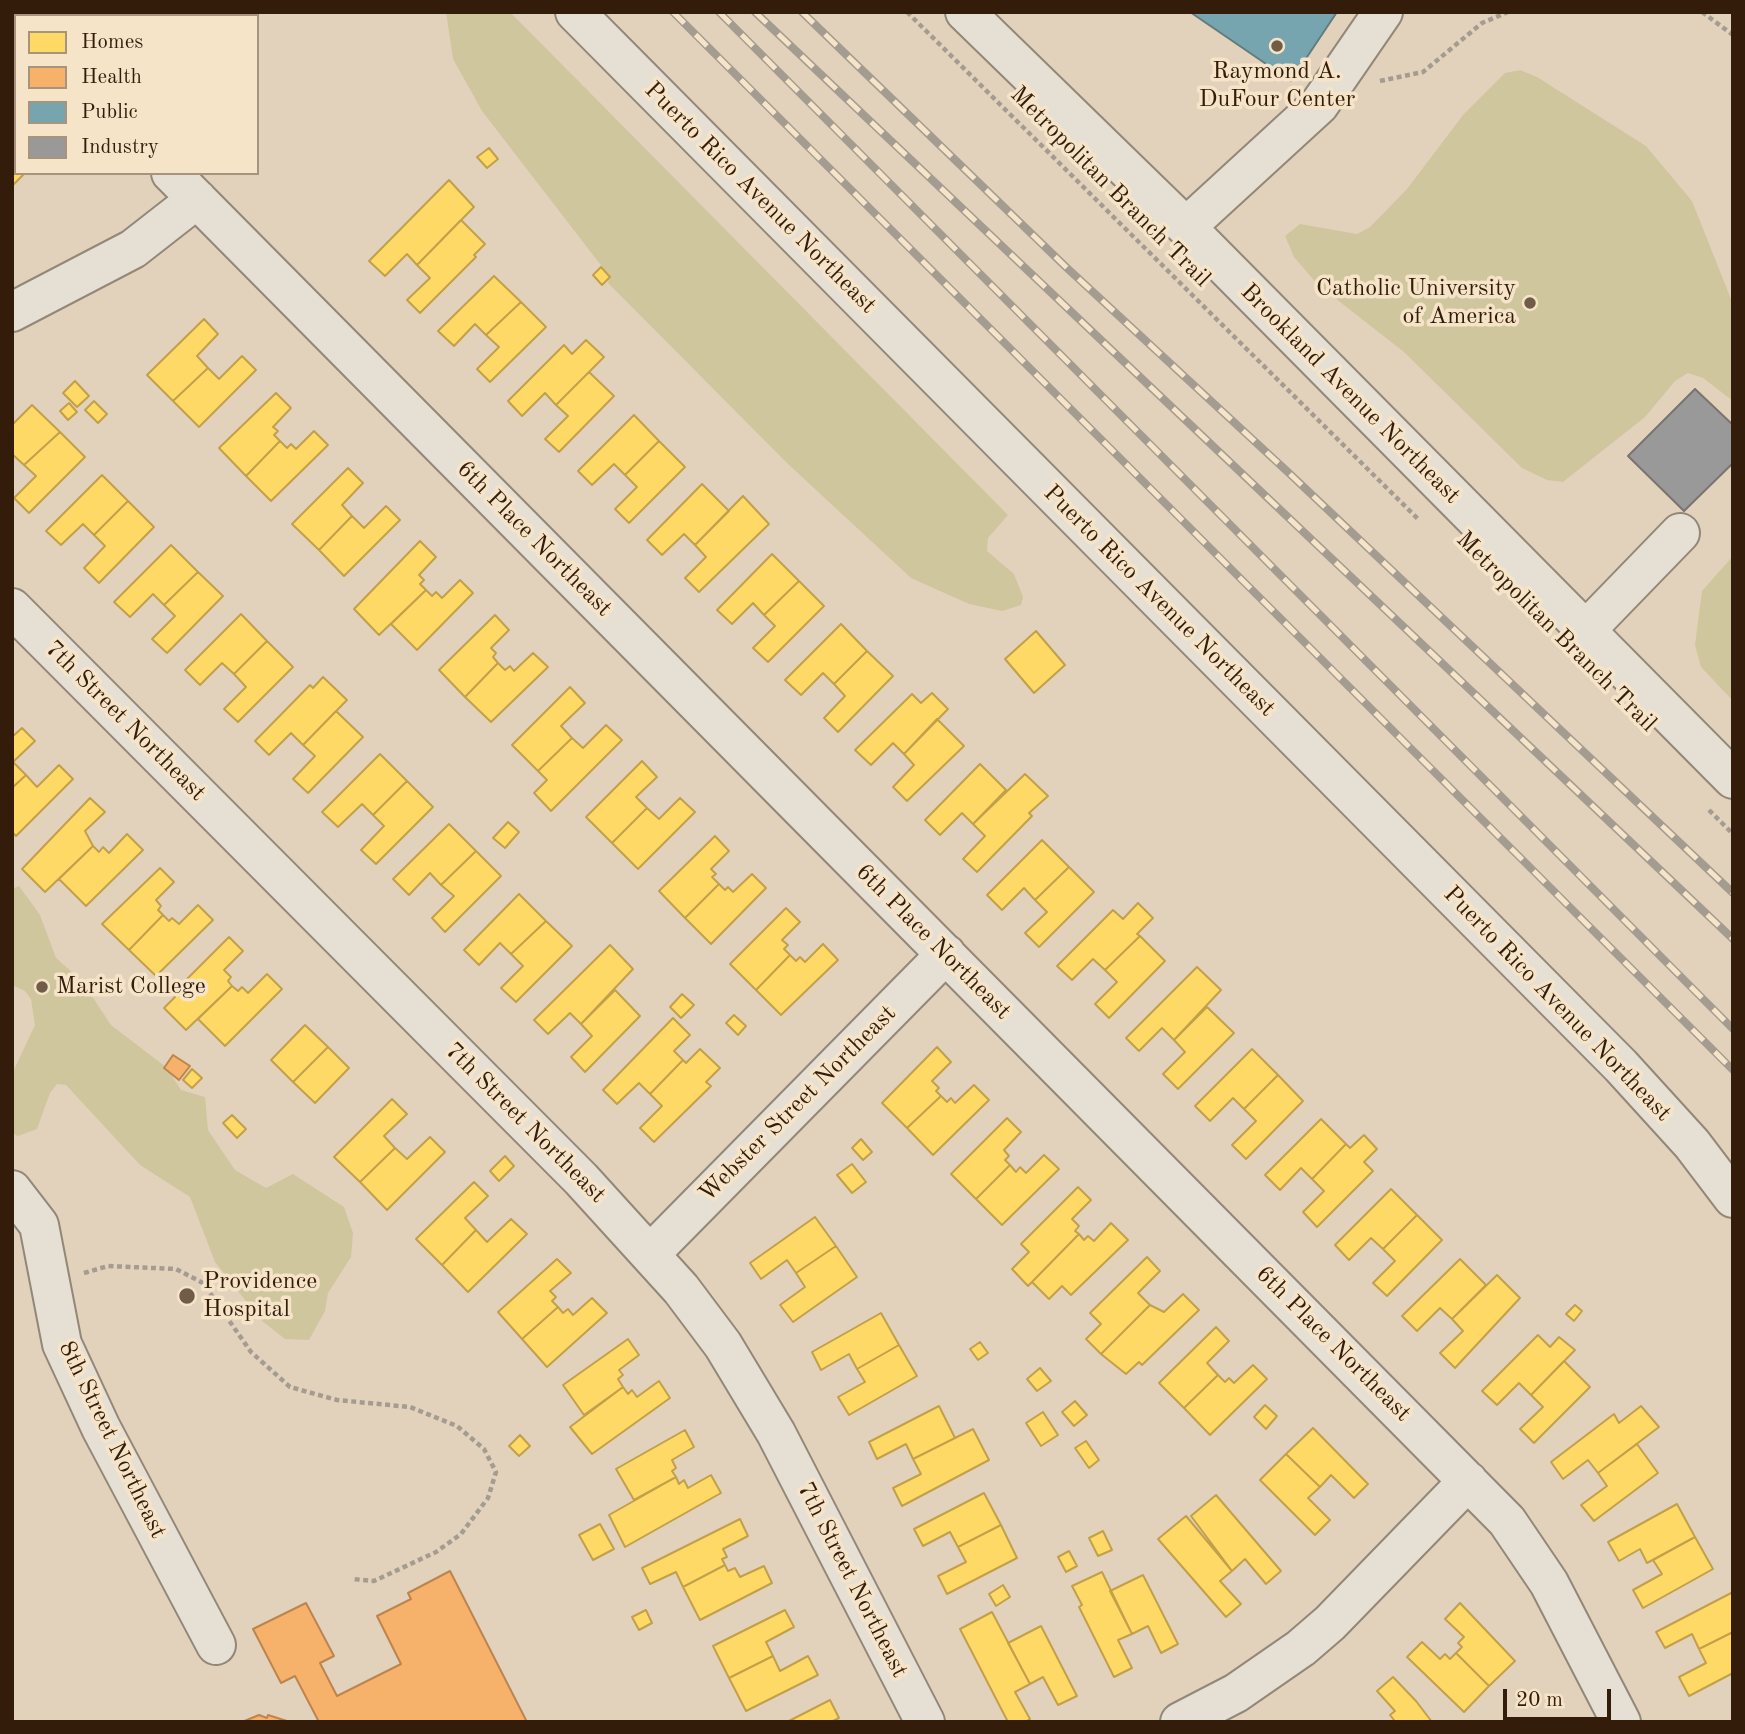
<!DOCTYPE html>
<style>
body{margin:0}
#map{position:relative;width:1745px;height:1734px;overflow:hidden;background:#e2d2bb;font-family:"Old Standard TT",serif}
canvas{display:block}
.frame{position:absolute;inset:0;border:14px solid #331c09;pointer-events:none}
.legend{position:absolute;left:14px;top:14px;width:245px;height:161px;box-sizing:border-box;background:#f6e4c9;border:2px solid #a8947c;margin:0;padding:9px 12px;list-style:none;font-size:21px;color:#331c09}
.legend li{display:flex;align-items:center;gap:14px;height:35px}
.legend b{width:35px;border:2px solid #a8947c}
.scale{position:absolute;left:1503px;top:1689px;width:108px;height:32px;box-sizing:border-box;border:4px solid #331c09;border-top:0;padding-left:9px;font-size:21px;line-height:24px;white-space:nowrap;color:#331c09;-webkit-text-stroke:5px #f6e4c9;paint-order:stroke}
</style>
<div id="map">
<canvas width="1745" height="1734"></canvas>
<div class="frame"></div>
<ul class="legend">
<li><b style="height:19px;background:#ffd966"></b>Homes</li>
<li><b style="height:19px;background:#f6b26b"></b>Health</li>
<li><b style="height:19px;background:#76a5af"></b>Public</li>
<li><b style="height:19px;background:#999"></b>Industry</li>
</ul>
<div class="scale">20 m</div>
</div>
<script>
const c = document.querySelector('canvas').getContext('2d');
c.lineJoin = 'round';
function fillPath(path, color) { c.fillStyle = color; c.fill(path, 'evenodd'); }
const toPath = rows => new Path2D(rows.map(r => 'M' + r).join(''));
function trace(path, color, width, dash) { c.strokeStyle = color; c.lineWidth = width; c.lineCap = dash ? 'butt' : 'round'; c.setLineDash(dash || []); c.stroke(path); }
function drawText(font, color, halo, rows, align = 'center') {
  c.font = font + ' "Old Standard TT",serif'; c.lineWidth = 7; c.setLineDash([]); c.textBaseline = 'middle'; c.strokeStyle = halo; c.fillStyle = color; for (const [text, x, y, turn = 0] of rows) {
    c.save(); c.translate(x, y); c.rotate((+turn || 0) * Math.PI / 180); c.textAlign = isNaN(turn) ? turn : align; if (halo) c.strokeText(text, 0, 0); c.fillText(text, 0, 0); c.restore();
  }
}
const green = toPath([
 [446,12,510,12,1008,515,988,538,987,551,1014,574,1023,597,1021,605,1002,611,969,604,911,578,788,464,608,283,610,277,482,111,453,59],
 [1520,70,1537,77,1646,146,1692,201,1733,304,1733,401,1703,378,1688,373,1675,381,1645,417,1563,482,1547,480,1522,468,1404,352,1317,284,1294,257,1285,236,1300,224,1357,234,1370,227,1407,189,1463,115,1505,73],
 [1733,556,1733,701,1701,667,1695,645,1702,591],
 [19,886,40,915,56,958,82,981,111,1025,166,1067,181,1090,205,1097,208,1130,235,1170,266,1188,293,1174,344,1207,353,1233,351,1257,328,1293,325,1311,309,1340,285,1339,261,1320,215,1262,190,1197,140,1165,66,1085,57,1084,50,1093,37,1129,18,1136,12,1133,12,1074,35,1025,31,999,25,991,12,985,12,889]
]);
const homes = toPath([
 [489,148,498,159,487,168,477,157,489,148],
 [16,151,16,173,25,173,12,186,12,152,16,151],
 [449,180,474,207,417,265,407,254,385,276,369,261,449,180],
 [461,220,485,244,474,255,476,257,420,313,407,300,430,278,417,265,461,220],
 [601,267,610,277,602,285,593,275,601,267],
 [494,276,521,302,486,335,475,324,454,346,438,331,494,276],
 [521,302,546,327,490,382,477,369,499,347,486,335,521,302],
 [204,319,218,334,197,356,208,368,173,401,147,375,204,319],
 [586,340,604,357,556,405,545,393,522,416,508,401,564,345,572,354,586,340],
 [242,356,256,370,199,427,173,401,208,368,219,379,242,356],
 [589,372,614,396,559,452,545,439,568,416,556,405,589,372],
 [75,381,89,396,77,407,63,393,75,381],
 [276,393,291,408,273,427,278,431,274,435,280,441,246,476,219,448,276,393],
 [94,401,107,414,98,423,85,410,94,401],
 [69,403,77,412,68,420,60,411,69,403],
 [32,405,60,432,24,465,12,454,12,425,32,405],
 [634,415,659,441,625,475,614,464,592,485,578,471,634,415],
 [314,431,328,445,271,501,246,476,280,441,287,448,291,444,296,449,314,431],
 [60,432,85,457,29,513,14,498,36,476,24,465,60,432],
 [659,441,685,467,629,523,615,509,637,487,625,475,659,441],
 [348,468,363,483,342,505,352,516,319,550,292,524,348,468],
 [102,475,128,501,94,535,83,524,61,545,46,531,102,475],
 [702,484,729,511,695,545,684,534,662,555,647,540,702,484],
 [743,496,769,524,699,592,685,578,706,557,695,545,743,496],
 [128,501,154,527,99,583,84,568,105,546,94,535,128,501],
 [386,506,400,520,344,576,319,550,352,516,364,528,386,506],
 [420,541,436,557,419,575,424,580,420,584,426,590,379,635,354,609,420,541],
 [171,545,198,572,164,605,153,594,130,617,114,602,171,545],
 [772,554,799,581,764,615,753,603,732,624,717,610,772,554],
 [198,572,223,596,167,653,152,639,175,616,164,605,198,572],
 [460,580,473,593,417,650,391,624,426,590,432,596,436,592,442,598,460,580],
 [799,581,824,606,768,662,753,648,775,626,764,615,799,581],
 [241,614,267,641,234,674,222,663,200,685,185,670,241,614],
 [495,615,509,630,491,648,496,653,493,657,498,663,465,697,439,670,495,615],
 [841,624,867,651,834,684,823,673,801,695,785,680,841,624],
 [1036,631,1065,665,1034,693,1005,659,1036,631],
 [267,641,293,667,238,722,224,709,246,687,234,674,267,641],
 [867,651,893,676,838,732,824,718,845,696,834,684,867,651],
 [533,653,548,667,491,722,465,697,498,663,505,670,510,666,514,671,533,653],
 [323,677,347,700,303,745,291,733,269,755,255,741,310,685,313,688,323,677],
 [570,687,585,703,561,726,572,738,538,771,512,745,570,687],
 [932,693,948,709,904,754,893,743,871,765,855,750,912,694,921,703,932,693],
 [336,711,363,737,308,793,293,779,315,756,303,745,336,711],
 [937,719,964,746,907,801,893,787,914,765,904,754,937,719],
 [606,725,622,740,551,811,534,793,547,780,538,771,572,738,583,748,606,725],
 [22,728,35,741,13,762,26,775,12,788,12,737,22,728],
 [380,754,407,781,373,815,362,804,338,827,322,812,380,754],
 [642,761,657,777,636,797,647,808,612,843,586,817,642,761],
 [980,764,1006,790,973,824,962,813,940,835,925,820,980,764],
 [59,765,73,779,16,836,12,832,12,788,26,775,37,787,59,765],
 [1025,774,1048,796,1029,813,1032,816,977,872,963,859,985,836,973,824,1025,774],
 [407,781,433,807,376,864,361,850,384,826,373,815,407,781],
 [90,798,105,812,85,831,93,846,45,892,22,869,90,798],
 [680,798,695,812,638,869,612,843,647,808,659,819,680,798],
 [508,822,519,832,505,848,493,838,508,822],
 [449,824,476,851,441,885,430,873,409,895,393,879,449,824],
 [127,834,143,850,86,906,59,879,93,846,99,852,103,847,109,853,127,834],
 [715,836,729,851,711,869,716,874,712,877,719,884,685,918,659,891,715,836],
 [1042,840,1069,867,1035,900,1024,888,1002,910,987,895,1042,840],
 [476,851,501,876,445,932,432,918,454,896,441,885,476,851],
 [1069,867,1094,892,1039,947,1025,933,1047,912,1035,900,1069,867],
 [160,868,174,882,156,900,161,906,158,910,163,915,129,950,102,924,160,868],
 [752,874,766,888,711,944,685,918,719,884,725,890,728,887,733,892,752,874],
 [519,894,546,921,511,954,500,943,479,965,464,950,519,894],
 [1138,903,1153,918,1137,934,1140,936,1105,970,1093,959,1072,980,1057,966,1113,910,1123,919,1138,903],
 [198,905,213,920,156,976,129,950,163,915,169,921,172,918,179,924,198,905],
 [786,908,800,922,782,940,788,945,784,949,790,955,756,990,730,964,786,908],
 [546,921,572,946,516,1002,501,988,523,966,511,954,546,921],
 [1140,936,1165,961,1109,1018,1095,1004,1117,982,1105,970,1140,936],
 [229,937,243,951,224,970,231,977,228,981,232,986,186,1030,164,1008,175,997,173,993,229,937],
 [823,944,838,960,781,1015,756,990,790,955,796,961,800,957,805,962,823,944],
 [610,945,633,969,581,1024,570,1013,548,1034,534,1020,610,945],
 [1197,967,1221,990,1174,1040,1162,1028,1139,1051,1126,1038,1197,967],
 [267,974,282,989,225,1046,198,1019,232,986,238,991,242,987,248,993,267,974],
 [615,990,640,1016,585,1072,571,1057,592,1036,581,1024,615,990],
 [682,994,694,1005,681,1018,670,1007,682,994],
 [1207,1007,1234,1033,1178,1089,1163,1074,1185,1052,1174,1040,1207,1007],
 [734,1015,746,1026,738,1035,726,1023,734,1015],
 [673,1018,690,1035,674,1051,683,1060,650,1094,639,1083,617,1104,603,1090,673,1018],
 [305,1025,328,1047,293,1082,271,1060,305,1025],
 [328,1047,349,1068,315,1103,293,1082,328,1047],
 [937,1047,951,1062,932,1081,939,1088,936,1091,941,1096,907,1128,882,1103,937,1047],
 [700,1049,720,1068,706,1082,711,1086,654,1142,640,1128,662,1106,650,1094,683,1060,686,1063,700,1049],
 [1252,1049,1278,1075,1244,1109,1233,1098,1210,1121,1195,1106,1252,1049],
 [192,1069,202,1078,192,1088,183,1080,192,1069],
 [1278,1075,1303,1101,1246,1159,1232,1145,1256,1121,1244,1109,1278,1075],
 [974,1085,989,1100,933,1155,907,1128,941,1096,947,1102,951,1098,955,1103,974,1085],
 [392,1099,407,1114,384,1136,395,1148,360,1182,334,1157,392,1099],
 [232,1115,246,1129,237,1138,223,1123,232,1115],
 [1007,1118,1021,1132,1004,1150,1009,1156,1005,1160,1010,1165,976,1199,951,1174,1007,1118],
 [1321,1119,1346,1144,1312,1179,1301,1168,1280,1190,1265,1175,1321,1119],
 [1364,1135,1377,1149,1364,1162,1373,1171,1317,1227,1303,1212,1324,1191,1312,1179,1346,1144,1350,1148,1364,1135],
 [430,1137,445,1152,387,1210,360,1182,395,1148,407,1159,430,1137],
 [861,1139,872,1152,863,1160,852,1148,861,1139],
 [1044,1155,1059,1169,1002,1225,976,1199,1010,1165,1016,1172,1020,1167,1026,1173,1044,1155],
 [505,1156,514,1166,499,1181,490,1171,505,1156],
 [852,1164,866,1182,852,1193,837,1175,852,1164],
 [474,1182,488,1196,465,1218,476,1230,442,1265,416,1239,474,1182],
 [1078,1187,1091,1200,1072,1219,1079,1226,1075,1231,1079,1234,1028,1286,1012,1269,1029,1252,1021,1244,1078,1187],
 [1391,1189,1417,1215,1383,1249,1371,1238,1349,1260,1335,1245,1391,1189],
 [1417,1215,1442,1240,1387,1296,1373,1283,1395,1261,1383,1249,1417,1215],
 [815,1217,836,1246,796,1273,787,1260,761,1279,750,1263,815,1217],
 [511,1219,527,1234,468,1292,442,1265,476,1230,487,1242,511,1219],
 [1111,1223,1128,1240,1071,1295,1062,1286,1049,1299,1032,1282,1079,1234,1084,1240,1088,1236,1094,1241,1111,1223],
 [836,1246,857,1277,793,1322,780,1305,805,1287,796,1273,836,1246],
 [1147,1257,1160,1271,1138,1293,1150,1305,1101,1354,1086,1339,1101,1324,1090,1313,1147,1257],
 [557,1259,571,1273,550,1291,556,1297,552,1301,558,1307,522,1339,498,1312,557,1259],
 [1460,1259,1486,1285,1452,1319,1440,1308,1417,1331,1402,1316,1460,1259],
 [1497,1275,1520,1298,1455,1368,1440,1353,1463,1331,1452,1319,1497,1275],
 [1183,1294,1199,1310,1142,1365,1139,1362,1126,1374,1101,1354,1150,1305,1164,1312,1183,1294],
 [592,1298,607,1313,547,1367,522,1339,558,1307,563,1313,568,1309,573,1315,592,1298],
 [1575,1305,1582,1311,1574,1321,1566,1314,1575,1305],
 [881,1313,899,1345,857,1369,849,1354,821,1370,812,1352,881,1313],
 [1216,1327,1229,1341,1207,1363,1218,1375,1184,1408,1159,1383,1216,1327],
 [1538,1335,1550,1347,1559,1337,1575,1350,1531,1395,1519,1383,1497,1405,1482,1391,1538,1335],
 [628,1339,639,1355,619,1370,623,1375,618,1379,623,1387,584,1415,563,1385,628,1339],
 [980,1342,988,1353,978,1360,970,1349,980,1342],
 [899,1345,917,1376,849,1415,838,1397,865,1382,857,1369,899,1345],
 [1564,1361,1590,1387,1534,1443,1520,1429,1543,1407,1531,1395,1564,1361],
 [1253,1365,1267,1379,1210,1435,1184,1408,1218,1375,1225,1382,1229,1378,1234,1383,1253,1365],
 [1040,1368,1051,1381,1037,1391,1027,1379,1040,1368],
 [659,1381,670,1398,592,1454,570,1427,623,1387,628,1394,632,1390,637,1397,659,1381],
 [1075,1401,1087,1415,1074,1426,1062,1412,1075,1401],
 [1265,1405,1277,1416,1266,1429,1254,1417,1265,1405],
 [939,1406,955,1438,913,1459,906,1444,877,1459,869,1442,939,1406],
 [1641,1406,1659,1427,1598,1473,1588,1460,1563,1479,1551,1462,1614,1414,1619,1423,1641,1406],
 [1043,1412,1058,1435,1041,1446,1026,1423,1043,1412],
 [1313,1428,1368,1484,1354,1498,1331,1475,1320,1487,1286,1454,1313,1428],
 [973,1429,989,1460,902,1506,893,1488,921,1474,913,1459,973,1429],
 [685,1430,694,1447,672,1460,676,1468,672,1471,676,1477,634,1500,616,1469,685,1430],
 [520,1435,530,1446,519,1456,509,1446,520,1435],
 [1086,1441,1099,1460,1089,1468,1075,1448,1086,1441],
 [1637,1444,1658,1473,1594,1521,1581,1505,1607,1486,1598,1473,1637,1444],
 [1286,1454,1320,1487,1308,1498,1330,1520,1315,1535,1260,1480,1286,1454],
 [711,1475,721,1493,625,1547,609,1515,676,1477,679,1484,684,1480,688,1488,711,1475],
 [984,1493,1001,1525,958,1547,950,1532,923,1546,914,1529,984,1493],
 [1216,1495,1281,1571,1266,1584,1245,1559,1232,1571,1191,1516,1216,1495],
 [1677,1504,1695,1537,1647,1563,1640,1549,1619,1561,1608,1542,1677,1504],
 [1186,1516,1232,1571,1220,1581,1241,1604,1226,1617,1158,1539,1186,1516],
 [740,1519,748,1536,723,1549,727,1557,722,1559,725,1565,683,1587,676,1572,650,1584,642,1568,740,1519],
 [600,1524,614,1549,593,1560,579,1535,600,1524],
 [1001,1525,1017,1558,947,1594,938,1576,966,1562,958,1547,1001,1525],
 [1103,1531,1112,1550,1098,1556,1089,1538,1103,1531],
 [1695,1537,1713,1569,1643,1608,1633,1590,1662,1574,1653,1560,1695,1537],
 [1069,1551,1077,1566,1066,1572,1058,1557,1069,1551],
 [725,1565,728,1571,735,1568,740,1577,764,1566,772,1583,700,1620,683,1587,725,1565],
 [1102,1572,1132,1634,1118,1640,1132,1668,1114,1677,1079,1607,1082,1605,1072,1586,1102,1572],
 [1143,1575,1178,1644,1161,1653,1148,1626,1132,1634,1110,1591,1143,1575],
 [1003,1585,1010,1597,996,1606,989,1594,1003,1585],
 [1733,1592,1733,1632,1699,1649,1692,1634,1665,1648,1656,1632,1733,1592],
 [1460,1603,1515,1661,1489,1686,1456,1653,1462,1647,1458,1643,1464,1637,1445,1619,1460,1603],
 [646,1610,652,1623,639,1630,632,1617,646,1610],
 [785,1610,794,1627,766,1642,773,1656,729,1678,713,1646,785,1610],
 [992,1612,1030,1684,1015,1692,1030,1719,1025,1722,1008,1722,960,1629,992,1612],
 [1041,1626,1077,1696,1058,1705,1043,1677,1030,1684,1008,1643,1041,1626],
 [1733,1632,1733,1673,1689,1696,1679,1677,1706,1663,1699,1649,1733,1632],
 [1422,1642,1440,1659,1445,1654,1450,1659,1456,1653,1489,1686,1464,1712,1407,1657,1422,1642],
 [773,1656,780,1671,808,1656,818,1675,746,1711,729,1678,773,1656],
 [1393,1677,1416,1701,1432,1722,1392,1722,1394,1720,1390,1715,1395,1711,1377,1691,1393,1677],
 [830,1700,839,1718,831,1722,787,1722,830,1700]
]);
const health = toPath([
 [173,1055,190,1066,179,1080,164,1068,173,1055],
 [450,1571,527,1722,319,1722,295,1676,281,1683,253,1629,306,1603,334,1656,320,1663,337,1696,401,1664,377,1616,411,1599,408,1593,450,1571],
 [259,1715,267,1718,268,1715,290,1722,242,1722,259,1715]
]);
const public = toPath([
 [1190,12,1337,12,1291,81,1190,12]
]);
const industry = toPath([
 [1695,389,1733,425,1733,463,1684,511,1628,456,1695,389]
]);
const path = toPath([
 [907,12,1418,519],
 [1702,12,1733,35],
 [1380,81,1423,72,1482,23,1508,12],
 [1709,810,1733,834],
 [84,1273,108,1266,176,1269,203,1283,251,1352,290,1387,337,1400,410,1407,457,1426,484,1449,496,1472,488,1498,461,1534,436,1552,374,1581,353,1579]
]);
const minor = toPath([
 [575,12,1621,1066,1692,1144,1733,1198],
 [965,12,1186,227,1733,779],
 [12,14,16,18],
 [171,173,1507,1521,1549,1583,1621,1722],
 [1186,227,1319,105,1383,12],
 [12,312,133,249,197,199],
 [12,608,581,1179,681,1289,723,1345,776,1433,925,1722],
 [1585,631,1680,533],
 [12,1190,39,1225,62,1344,101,1428,216,1645],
 [651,1253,946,954],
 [1180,1722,1236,1693,1301,1648,1330,1623,1468,1481]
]);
const rail = toPath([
 [673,12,1733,1070],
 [719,12,1733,1029],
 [755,12,1733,939],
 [802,12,1067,268,1290,474,1733,893]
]);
const markers = [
 [1277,46,7,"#705c47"],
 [1530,303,7,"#705c47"],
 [42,987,7,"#705c47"],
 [187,1296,9,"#705c47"]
];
const poiNames = [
 ["Raymond A.",1277,72,"center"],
 ["DuFour Center",1277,100,"center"],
 ["Catholic University",1516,289,"right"],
 ["of America",1516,317,"right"],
 ["Marist College",56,987],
 ["Providence",203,1282],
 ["Hospital",203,1310]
];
const streetNames = [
 ["Metropolitan Branch Trail",1110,187,45],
 ["Puerto Rico Avenue Northeast",760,198,45],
 ["Brookland Avenue Northeast",1350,394,45],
 ["6th Place Northeast",534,539,45],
 ["Puerto Rico Avenue Northeast",1159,601,45],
 ["Metropolitan Branch Trail",1556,632,45],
 ["7th Street Northeast",125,721,45],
 ["6th Place Northeast",933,942,45],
 ["Puerto Rico Avenue Northeast",1557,1004,46],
 ["Webster Street Northeast",798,1104,-45],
 ["7th Street Northeast",525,1123,45],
 ["6th Place Northeast",1333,1344,45],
 ["8th Street Northeast",112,1440,64],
 ["7th Street Northeast",852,1580,63]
];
fillPath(green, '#d0c69d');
fillPath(homes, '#ffd966');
trace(homes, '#c2a04a', 2);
fillPath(health, '#f6b26b');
trace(health, '#bc854e', 2);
fillPath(public, '#76a5af');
trace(public, '#627c7d', 2);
fillPath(industry, '#999');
trace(industry, '#7a746e', 2);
trace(minor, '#938778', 42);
trace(path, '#a59c91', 4.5, [5, 3.5]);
trace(minor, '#e6dfd4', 38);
trace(rail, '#a59c91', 8);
trace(rail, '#f6e4c9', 5, [16]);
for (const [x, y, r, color] of markers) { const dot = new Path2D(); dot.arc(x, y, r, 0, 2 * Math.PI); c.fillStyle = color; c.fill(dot); trace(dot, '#f6e4c9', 2.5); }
drawText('24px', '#331c09', '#f6e4c9', poiNames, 'left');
drawText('24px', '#331c09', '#f6e4c9', streetNames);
</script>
